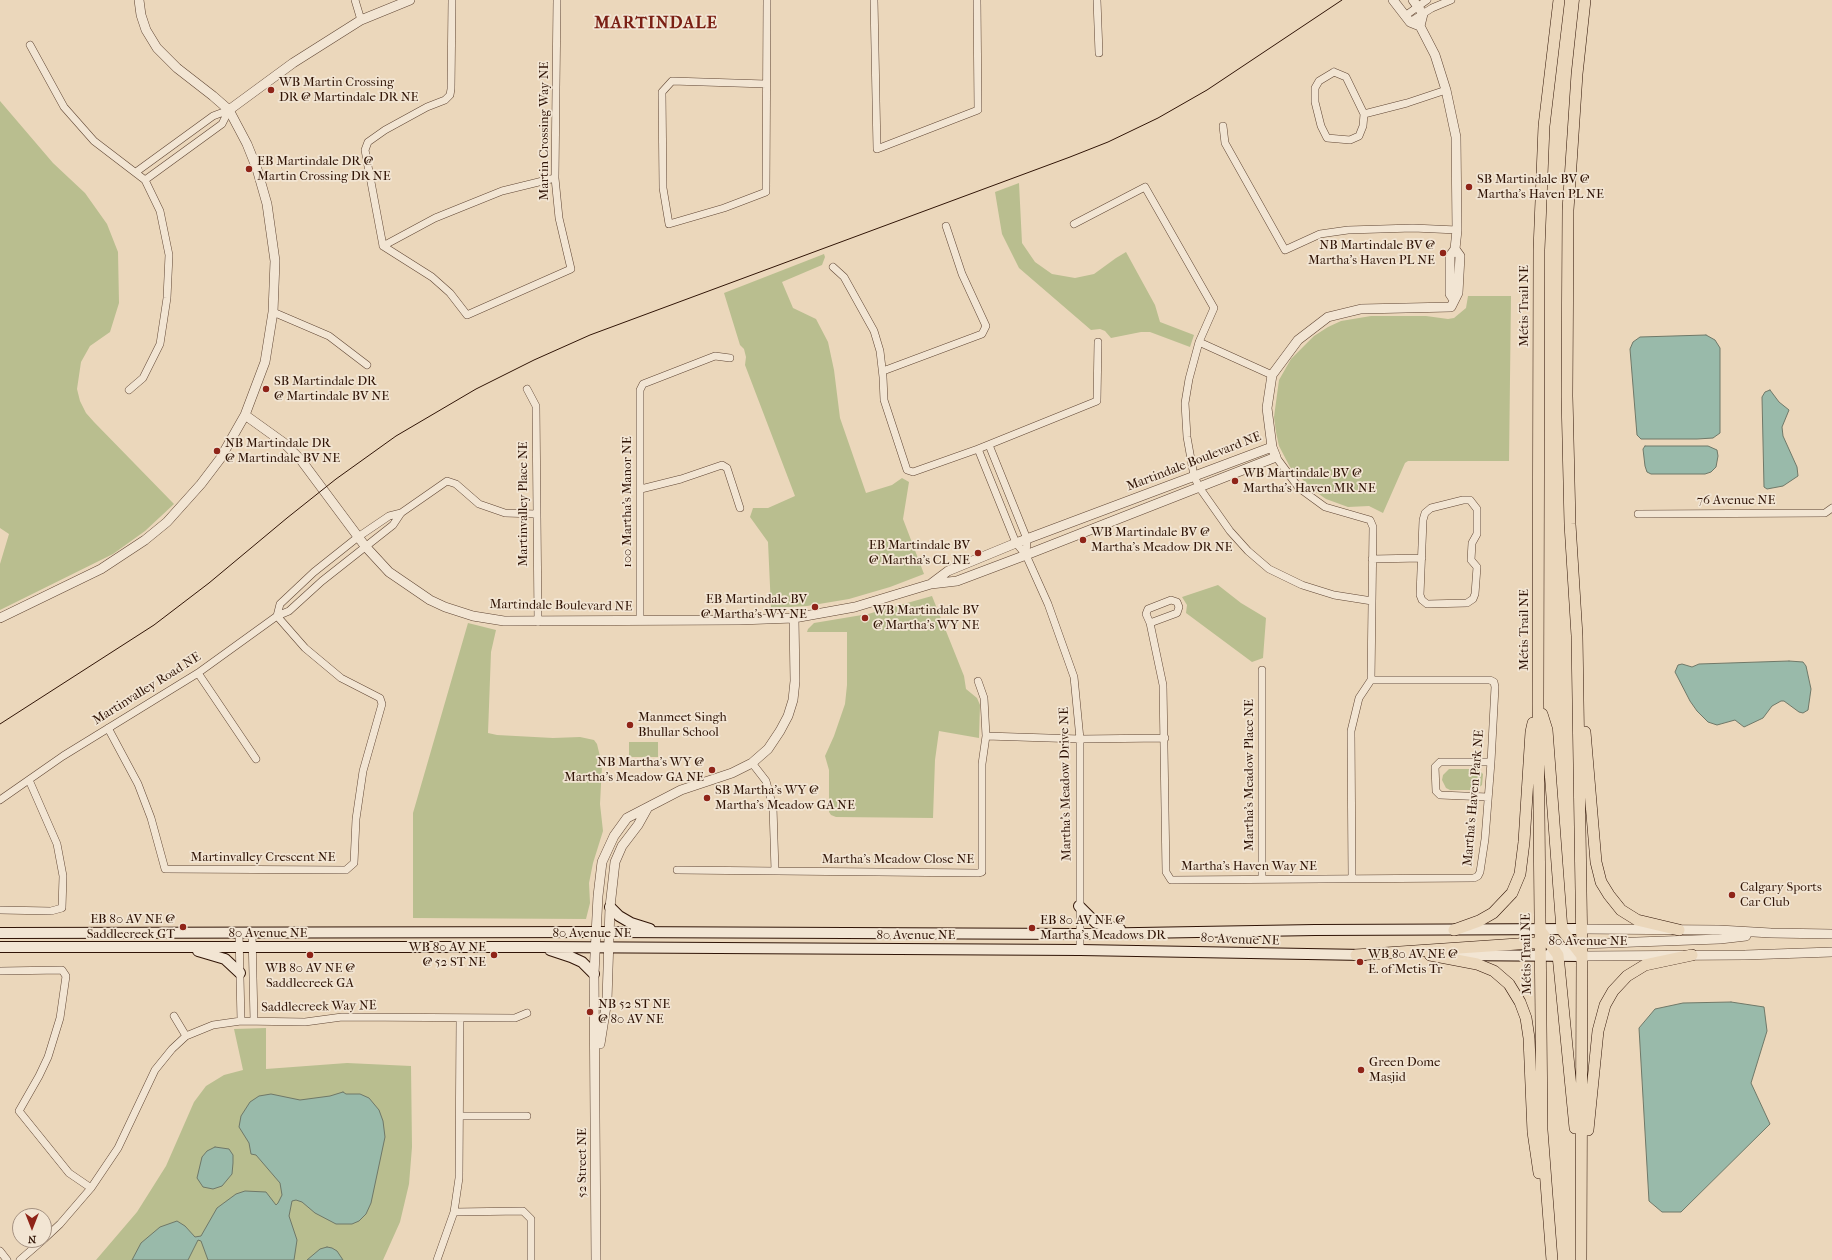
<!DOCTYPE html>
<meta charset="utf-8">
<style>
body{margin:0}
#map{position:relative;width:1832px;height:1260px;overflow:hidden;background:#ebd7bb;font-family:"IM FELL French Canon",serif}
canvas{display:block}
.north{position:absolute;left:12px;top:1208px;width:40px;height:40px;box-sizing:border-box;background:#f2e5d3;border:1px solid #a49181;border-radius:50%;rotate:180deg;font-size:11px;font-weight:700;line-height:16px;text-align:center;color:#301406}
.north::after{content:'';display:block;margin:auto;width:14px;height:18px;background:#8f2418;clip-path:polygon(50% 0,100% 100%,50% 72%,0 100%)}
</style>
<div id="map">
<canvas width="1832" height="1260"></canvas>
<div class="north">N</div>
</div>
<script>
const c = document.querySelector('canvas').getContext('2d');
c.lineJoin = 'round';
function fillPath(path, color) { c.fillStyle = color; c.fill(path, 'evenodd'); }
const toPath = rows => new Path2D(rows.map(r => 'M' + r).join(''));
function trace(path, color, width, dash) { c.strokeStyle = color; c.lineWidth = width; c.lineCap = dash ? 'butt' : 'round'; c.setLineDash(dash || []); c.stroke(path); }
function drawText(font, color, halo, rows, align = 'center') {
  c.font = font + ' "IM FELL French Canon",serif'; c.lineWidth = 3.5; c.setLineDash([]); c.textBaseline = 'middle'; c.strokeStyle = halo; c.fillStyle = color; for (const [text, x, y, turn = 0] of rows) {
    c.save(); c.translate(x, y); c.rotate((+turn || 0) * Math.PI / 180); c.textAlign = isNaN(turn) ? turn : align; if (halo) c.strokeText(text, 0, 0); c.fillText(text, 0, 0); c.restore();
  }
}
const green = toPath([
 [0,101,53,163,85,193,107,224,118,252,119,303,110,332,90,346,81,362,77,389,80,401,86,413,94,422,174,504,145,531,113,554,0,610,0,564,9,534,0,528],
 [1019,183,1022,243,1035,262,1052,274,1075,278,1094,274,1116,258,1126,252,1155,305,1160,322,1194,335,1190,347,1150,332,1141,332,1111,338,1105,331,1100,329,1091,330,1019,268,1002,234,995,192],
 [824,254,825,257,822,265,782,282,793,308,816,319,828,342,834,370,840,418,866,493,892,485,902,478,909,482,903,519,924,574,890,587,849,599,807,606,771,608,768,542,750,517,753,508,768,508,795,496,745,365,746,357,744,349,740,345,724,293],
 [1468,296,1511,296,1509,461,1408,461,1405,463,1383,513,1369,506,1348,507,1326,499,1313,490,1290,467,1279,446,1276,432,1274,417,1279,380,1291,359,1314,336,1328,327,1341,321,1371,316,1426,316,1448,319,1454,318,1466,308],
 [1218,585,1241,603,1266,618,1263,658,1252,662,1186,613,1187,605,1182,597],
 [932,596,964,676,966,689,977,698,980,705,979,738,939,731,935,760,933,818,836,817,831,815,829,812,829,770,825,756,834,736,845,704,847,685,847,632,807,632,808,629,814,623,868,614],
 [468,623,496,630,491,652,488,733,497,735,553,738,580,737,594,740,597,744,602,765,600,804,603,831,593,863,589,883,590,903,586,919,413,918,413,813],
 [629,742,658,742,658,757,629,757],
 [1449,769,1478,769,1483,774,1482,785,1476,790,1450,790,1446,788,1442,780,1443,775],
 [266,1028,266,1069,347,1063,411,1066,412,1147,409,1184,400,1222,383,1260,96,1260,137,1212,166,1166,194,1102,206,1086,224,1075,243,1070,234,1029]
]);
const water = toPath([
 [1706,335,1715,340,1720,348,1720,433,1713,438,1697,439,1641,439,1637,435,1630,349,1633,342,1640,337,1706,335],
 [1770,390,1779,402,1789,410,1782,427,1783,436,1797,467,1798,476,1783,486,1767,489,1764,487,1762,397,1765,392,1770,390],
 [1645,446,1708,446,1717,450,1718,456,1716,467,1711,472,1705,474,1651,474,1647,472,1645,466,1643,449,1645,446],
 [1789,661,1803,662,1806,666,1811,689,1808,710,1803,713,1799,712,1784,701,1781,701,1772,706,1763,718,1744,727,1735,720,1717,725,1708,722,1697,711,1690,701,1675,672,1678,665,1682,664,1692,667,1699,664,1789,661],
 [1731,1002,1764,1007,1767,1031,1751,1083,1770,1124,1681,1212,1662,1212,1649,1201,1639,1028,1655,1009,1683,1003,1731,1002],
 [343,1092,346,1094,360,1094,369,1098,379,1110,383,1121,385,1137,371,1203,366,1214,359,1221,352,1224,336,1224,315,1213,302,1202,296,1200,292,1201,289,1216,297,1240,294,1260,208,1260,201,1241,198,1240,188,1260,132,1260,141,1243,160,1227,177,1221,185,1226,195,1237,201,1236,217,1208,236,1194,245,1191,266,1192,276,1205,278,1203,282,1195,280,1183,256,1155,251,1154,249,1143,239,1127,241,1116,250,1102,259,1096,271,1094,300,1100,330,1096,343,1092],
 [215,1147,229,1149,233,1155,233,1163,232,1174,222,1186,213,1189,203,1187,197,1178,202,1157,207,1151,215,1147],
 [327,1247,332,1248,337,1251,343,1260,307,1260,320,1249,327,1247]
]);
const minor = toPath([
 [355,0,361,20],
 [452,0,451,89,450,95,445,100,427,107,385,130,368,142,365,150,383,246,432,277,450,293,467,315,571,269,559,218,555,178,557,0],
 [874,0,877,149,978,110,977,0],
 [1097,0,1099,53],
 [1405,16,1427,0],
 [1410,22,1432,8,1451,0],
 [30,45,64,107,94,141,145,180,160,211,169,255,167,298,160,344,143,378,129,390],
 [1334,72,1346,77,1364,114,1363,126,1359,136,1350,140,1327,138,1321,126,1315,102,1315,88,1319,81,1334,72],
 [766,84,672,81,662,92,663,188,669,224,724,208,766,192,767,0],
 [1364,114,1407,103,1446,90],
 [1223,126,1225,143,1285,250,1320,234,1348,230,1413,228,1457,230],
 [136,172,213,116,229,110],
 [145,180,222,124,229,110],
 [1074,224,1145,187,1214,308,1199,342,1189,379,1185,403,1187,437,1194,476,1199,487,1230,531,1248,551,1269,569,1302,585,1334,595,1372,601],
 [383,246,435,218,502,191,555,178],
 [833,267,844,277,874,331,880,351,883,377,884,400,907,470,913,472,978,449,1097,401,1098,342],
 [273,312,329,336,367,365],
 [1199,342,1272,375],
 [883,371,982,334,986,326,962,274,946,226],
 [527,389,536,406,538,622],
 [989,445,1027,539,1026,555],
 [978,449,1016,543,1026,555,1048,604,1074,677,1080,739,1080,950],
 [1276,457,1299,488,1325,507,1370,520,1373,527,1371,680,1359,698,1351,731,1352,879],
 [641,489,681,479,722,465,727,468,740,508],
 [1463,500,1470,500,1477,509,1477,534,1472,543,1471,560,1477,567,1475,594,1473,599,1467,603,1427,604,1422,600,1420,595,1423,520,1425,513,1431,508,1463,500],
 [1638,514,1825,513,1832,508],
 [1372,559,1422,558],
 [277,616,280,604,314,572,358,537,389,516,401,513],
 [640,620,640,390,643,384,715,356,730,358],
 [1150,623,1177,613,1179,607,1177,602,1171,600,1148,609,1146,614,1150,623,1163,685,1166,872,1171,880,1474,878,1478,876,1480,872,1485,839,1491,762,1495,687,1494,682,1490,680,1371,680],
 [1262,670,1262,879],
 [198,673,256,759],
 [108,728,138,784,151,818,165,869,346,870,354,863,356,819,363,771,382,704,380,698,341,678,305,648,277,616],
 [986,736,1080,739,1165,738],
 [752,763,766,781,773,807,775,871],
 [1488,797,1440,795,1436,791,1435,767,1440,762,1491,762],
 [0,800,63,756,198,673,277,616,289,611,322,581,393,525,401,513,447,481,456,484,479,504,505,513,536,514],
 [677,870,978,873,982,872,982,764,986,736,984,698,978,681],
 [0,910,51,911,62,908,63,876,57,844,29,780],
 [239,933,241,1021],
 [252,933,254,1021],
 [0,971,62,970,66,976,60,1018,48,1057,39,1076,19,1111,69,1173,91,1188],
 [174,1016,186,1036],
 [460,1116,527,1116],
 [454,1212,523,1211,531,1219,531,1260],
 [44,1239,60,1224,91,1188,118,1148,155,1070,172,1049,186,1036,213,1025,241,1021,305,1022,342,1017,515,1018,527,1013],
 [0,1251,7,1260],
 [20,1260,43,1240],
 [437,1260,454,1212,459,1178,460,1018]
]);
const tertiary = toPath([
 [1393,0,1410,22,1420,26],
 [1413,0,1423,14,1420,26,1435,55,1446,90,1456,137,1457,230,1455,249,1450,256,1450,294,1454,300],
 [229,110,293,63,361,20,410,0],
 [245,415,284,443,301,460,365,546,389,572,430,600,445,607,473,616,504,621,739,620,794,618,855,607,931,584,957,581,1026,555,1276,457,1272,447,1267,408,1272,375,1298,340,1328,317,1361,309,1451,307,1458,293,1460,256,1455,249],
 [932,583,948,571,1016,543,1272,447],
 [0,618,101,569,145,540,167,522,201,484,220,459,245,415,265,362,273,312,275,261,267,204,257,169,247,144,229,110,213,96,177,68,157,48,146,30,141,15,139,0],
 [1581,929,1719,930,1771,933,1832,934],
 [1550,953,1581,944,1720,939,1746,936],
 [1582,956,1745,955,1832,952],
 [600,1044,607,1000,610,907,615,862,622,846,638,825,648,807],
 [596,1260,594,974,598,896,602,862,614,836,627,818,681,790,732,773,752,763,768,749,780,731,788,716,793,700,795,681,794,618]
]);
const secondary = toPath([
 [1079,906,1096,923,1120,929],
 [610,907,619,916,631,923,650,929],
 [0,933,610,932,1080,934,1315,930,1581,929],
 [0,947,539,947,1080,950,1364,955],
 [550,950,571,957,582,962,594,974],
 [198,951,225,959,240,973],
 [1448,955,1582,956]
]);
const primary = toPath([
 [1542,714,1547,730,1562,930,1582,956],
 [1585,732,1596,862,1601,882,1609,895,1621,910,1637,920,1679,930],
 [1454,930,1479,921,1493,913,1512,893,1520,874,1524,842,1531,732,1533,723],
 [1540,930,1558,955,1575,1128],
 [1356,955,1547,942],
 [1430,955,1477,964,1494,971,1509,984,1520,1002,1526,1018,1529,1038,1533,1132,1539,1173],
 [1588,1130,1598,1031,1605,1005,1613,991,1627,976,1645,965,1692,955],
 [1552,1260,1542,1130,1538,704,1539,250,1544,126,1559,0],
 [1581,1260,1582,956,1577,636,1570,524,1567,396,1568,210,1577,74,1585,0]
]);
const tram = toPath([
 [0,724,154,625,209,583,287,518,336,479,396,436,476,389,534,360,590,335,1070,157,1108,142,1158,118,1207,90,1342,0]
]);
const markers = [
 [271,90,4,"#8f2418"],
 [249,169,4,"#8f2418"],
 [1469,187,4,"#8f2418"],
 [1443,253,4,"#8f2418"],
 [266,389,4,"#8f2418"],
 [217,451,4,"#8f2418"],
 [1235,481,4,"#8f2418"],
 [1083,540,4,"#8f2418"],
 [978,553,4,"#8f2418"],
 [815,607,4,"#8f2418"],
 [865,618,4,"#8f2418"],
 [630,725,4,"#8f2418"],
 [712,770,4,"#8f2418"],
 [707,798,4,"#8f2418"],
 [1732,895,4,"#8f2418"],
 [183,927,4,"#8f2418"],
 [1032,928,4,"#8f2418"],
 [310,955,4,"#8f2418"],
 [494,955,4,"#8f2418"],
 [1360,962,4,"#8f2418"],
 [590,1012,4,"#8f2418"],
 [1361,1070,4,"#8f2418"]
];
const poiNames = [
 ["WB Martin Crossing",279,83],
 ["DR @ Martindale DR NE",279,98],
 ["EB Martindale DR @",257,162],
 ["Martin Crossing DR NE",257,177],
 ["SB Martindale BV @",1477,180],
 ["Martha's Haven PL NE",1477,195],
 ["NB Martindale BV @",1435,246,"right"],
 ["Martha's Haven PL NE",1435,261,"right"],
 ["SB Martindale DR",274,382],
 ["@ Martindale BV NE",274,397],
 ["NB Martindale DR",225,444],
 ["@ Martindale BV NE",225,459],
 ["WB Martindale BV @",1243,474],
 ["Martha's Haven MR NE",1243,489],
 ["WB Martindale BV @",1091,533],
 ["Martha's Meadow DR NE",1091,548],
 ["EB Martindale BV",970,546,"right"],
 ["@ Martha's CL NE",970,561,"right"],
 ["EB Martindale BV",807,600,"right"],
 ["@ Martha's WY NE",807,615,"right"],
 ["WB Martindale BV",873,611],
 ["@ Martha's WY NE",873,626],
 ["Manmeet Singh",638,718],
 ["Bhullar School",638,733],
 ["NB Martha's WY @",704,763,"right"],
 ["Martha's Meadow GA NE",704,778,"right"],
 ["SB Martha's WY @",715,791],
 ["Martha's Meadow GA NE",715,806],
 ["Calgary Sports",1740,888],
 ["Car Club",1740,903],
 ["EB 80 AV NE @",175,920,"right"],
 ["Saddlecreek GT",175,935,"right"],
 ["EB 80 AV NE @",1040,921],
 ["Martha's Meadows DR",1040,936],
 ["WB 80 AV NE",486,948,"right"],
 ["@ 52 ST NE",486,963,"right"],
 ["WB 80 AV NE @",1368,955],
 ["E. of Metis Tr",1368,970],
 ["WB 80 AV NE @",310,969,"center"],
 ["Saddlecreek GA",310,984,"center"],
 ["NB 52 ST NE",598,1005],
 ["@ 80 AV NE",598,1020],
 ["Green Dome",1369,1063],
 ["Masjid",1369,1078]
];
const streetNames = [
 ["Martin Crossing Way NE",545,131,-90],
 ["Métis Trail NE",1525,306,-90],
 ["Martindale Boulevard NE",1194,462,-21],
 ["76 Avenue NE",1736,501],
 ["100 Martha's Manor NE",628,502,-90],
 ["Martinvalley Place NE",524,504,-90],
 ["Martindale Boulevard NE",561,606,1],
 ["Métis Trail NE",1525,630,-90],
 ["Martinvalley Road NE",147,689,-32],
 ["Martha's Meadow Place NE",1250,775,-90],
 ["Martha's Meadow Drive NE",1066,784,-91],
 ["Martha's Haven Park NE",1474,798,-85],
 ["Martinvalley Crescent NE",263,858],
 ["Martha's Meadow Close NE",898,860],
 ["Martha's Haven Way NE",1249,867],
 ["80 Avenue NE",268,934],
 ["80 Avenue NE",592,934],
 ["80 Avenue NE",916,936],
 ["80 Avenue NE",1240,940,2],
 ["80 Avenue NE",1588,942],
 ["Métis Trail NE",1527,954,-91],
 ["Saddlecreek Way NE",319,1007,-1],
 ["52 Street NE",583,1163,-90]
];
const districtNames = [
 ["MARTINDALE",656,24]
];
fillPath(green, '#b9be8f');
fillPath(water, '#99baaa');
trace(water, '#6f7868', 1);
trace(minor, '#5f4533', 8);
trace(tertiary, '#5f4533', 10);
trace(secondary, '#301406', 12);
trace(primary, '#301406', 12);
trace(minor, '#f2e5d3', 7);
trace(tertiary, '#f2e5d3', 9);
trace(secondary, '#f2e5d3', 10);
trace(primary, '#ebd7bb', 11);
trace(tram, '#301406', 1);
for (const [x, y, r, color] of markers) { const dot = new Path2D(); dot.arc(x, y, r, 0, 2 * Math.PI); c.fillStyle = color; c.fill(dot); trace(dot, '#f2e5d3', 1.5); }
drawText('13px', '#301406', '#f2e5d3', poiNames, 'left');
drawText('13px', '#301406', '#f2e5d3', streetNames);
c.letterSpacing = '1px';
drawText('bold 17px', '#7a1f14', '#f2e5d3', districtNames);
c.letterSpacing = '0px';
</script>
